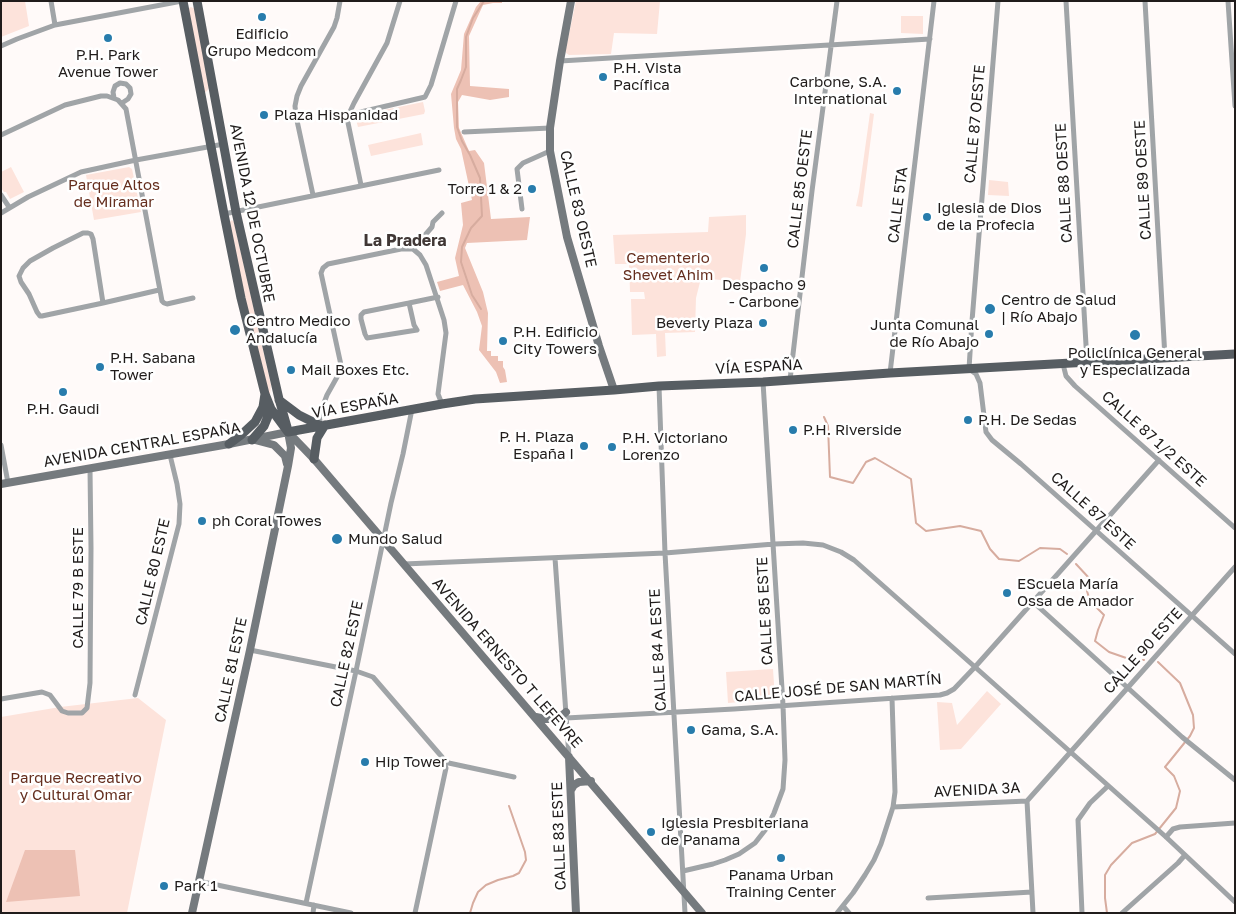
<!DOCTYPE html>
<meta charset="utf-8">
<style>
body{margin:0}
#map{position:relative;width:1236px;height:914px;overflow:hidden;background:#fffaf9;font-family:"Golos Text",sans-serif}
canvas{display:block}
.frame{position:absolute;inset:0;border:2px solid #201c1b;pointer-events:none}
</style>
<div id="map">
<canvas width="1236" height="914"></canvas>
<div class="frame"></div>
</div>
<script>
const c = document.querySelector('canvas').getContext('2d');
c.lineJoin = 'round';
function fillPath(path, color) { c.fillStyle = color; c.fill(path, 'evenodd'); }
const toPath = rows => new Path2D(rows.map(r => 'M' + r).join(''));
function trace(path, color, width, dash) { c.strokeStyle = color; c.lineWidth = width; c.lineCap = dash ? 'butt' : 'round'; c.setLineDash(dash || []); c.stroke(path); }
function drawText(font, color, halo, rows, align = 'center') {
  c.font = font + ' "Golos Text",sans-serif'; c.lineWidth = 5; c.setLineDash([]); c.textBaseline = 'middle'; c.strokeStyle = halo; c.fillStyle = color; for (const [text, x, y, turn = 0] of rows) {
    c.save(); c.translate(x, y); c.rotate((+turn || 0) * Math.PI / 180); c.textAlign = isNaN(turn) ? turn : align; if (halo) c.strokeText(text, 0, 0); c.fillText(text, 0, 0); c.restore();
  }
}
const green = toPath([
 [1,1,25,1,29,26,1,37],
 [576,1,660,1,657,34,614,33,611,54,569,55,566,53,566,48],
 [191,7,195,9,209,88,207,91,204,93,188,11,189,8],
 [901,16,923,16,923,34,901,33],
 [423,102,425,111,424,114,358,127,355,116],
 [870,113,874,114,862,207,856,206,859,192],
 [421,133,423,145,371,156,368,145],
 [11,167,24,192,10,199,6,192,4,192,1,188,1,172],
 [129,167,132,169,141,212,94,220,86,175],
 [989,180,1008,182,1009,196,988,195],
 [746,215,746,234,740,282,701,278,696,298,695,332,665,333,666,356,657,357,656,334,632,335,631,299,645,299,644,292,630,292,629,264,615,264,613,235,708,232,709,217],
 [232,220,234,222,271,385,270,395,265,387,228,223],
 [773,669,775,699,728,703,726,672],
 [987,691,1001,704,961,749,940,750,937,702,952,703,957,725],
 [138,698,166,720,127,913,1,913,1,717,60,707]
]);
const forest = toPath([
 [481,1,502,1,502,3,493,3,483,5,469,36,470,86,509,89,509,97,490,100,462,95,458,102,459,128,469,151,475,150,484,163,491,219,530,217,527,240,467,243,465,248,483,292,488,313,487,351,491,351,491,356,498,356,498,361,503,361,503,367,505,370,507,382,500,383,496,372,479,350,482,326,477,312,463,285,440,291,437,282,459,276,455,258,463,225,461,203,472,200,461,149,456,139,454,128,451,94,461,70,464,34,476,7],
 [25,850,75,850,80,896,6,902]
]);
const stream = toPath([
 [481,309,472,295,461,262,462,247,471,228,482,216,480,178,470,155,462,141,457,127,457,89,461,80,466,67,466,37,473,18,484,1],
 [824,417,828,426,830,477,853,483,866,462,875,458,911,479,916,523,926,531,960,526,981,531,990,549,999,559,1019,561,1040,548,1060,549,1067,554],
 [1076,564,1089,578,1087,591,1090,601,1104,615,1098,630,1095,641,1109,652,1132,660,1144,660],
 [470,913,473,903,478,892,486,885,498,880,513,876,519,873,526,860,525,852,509,806],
 [1107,913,1105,898,1105,875,1111,865,1132,843,1155,834,1176,808,1180,791,1174,776,1165,767,1190,736,1194,728,1193,715,1180,683,1158,662]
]);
const street = toPath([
 [51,1,55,25],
 [998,1,972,321,969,369,976,374,980,383,986,432,992,440,1021,464,1235,654],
 [1066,1,1087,362],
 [1145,1,1165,358],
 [1228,1,1235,106],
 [1,46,17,39,55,25,182,1],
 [560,61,930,39],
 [114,98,113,92,115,86,120,83,126,84,130,88,131,94,128,99,122,103],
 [348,115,425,97,431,85,456,1],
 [464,132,550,128],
 [1,135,65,105,101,96,107,96,118,100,126,109,162,301,164,303,167,304,193,298],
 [361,185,347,118,354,103,387,43,400,1],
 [1,195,9,207],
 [313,195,296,116,295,106,297,96,301,86,334,27,337,18,340,1],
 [522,209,517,169,523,163,550,151],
 [1,213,28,197,81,172,136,160,224,144],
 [224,214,439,170],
 [413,249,420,255,426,265,444,320,446,333,438,394,442,404],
 [413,249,432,227,433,222,442,213],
 [103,303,93,239,91,234,88,233,83,233,53,248,30,261,23,268,19,276,21,282,29,294,37,312,40,316,42,316,103,303,159,290],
 [409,303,414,325,417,330,367,338,365,334,361,319,361,315,364,312,409,303,438,297],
 [1063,364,1066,376,1075,386,1235,528],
 [890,373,934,1],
 [790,380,812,191,837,1],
 [659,386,665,553,685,913],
 [321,426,319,416,327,395,341,370,341,365,321,273,323,268,328,264,401,249,413,249],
 [1,445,8,483],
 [555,558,569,757],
 [404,564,665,553,774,544,803,543,823,545,841,552,854,560,975,667,1166,837,1235,902],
 [1032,601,1182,737,1235,780],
 [250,650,356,671,373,677,442,757,446,768,415,913],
 [135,695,179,524,180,504,177,484,170,455],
 [1,699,42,692,50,695,62,711,68,713,82,713,87,708,90,683,91,548,90,469],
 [566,718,734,709,940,695,947,693,954,689,975,667,1159,460],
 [444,762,514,777],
 [1027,801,1033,913],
 [893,807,1027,801,1235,567],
 [1166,837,1173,829,1180,827,1235,823],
 [683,871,713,864,725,860,739,854,755,843,766,829,774,813,783,789,785,760,783,705,763,382],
 [198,881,351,913],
 [928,898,1032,892],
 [306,903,356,671,391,503,403,454,412,409],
 [843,906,849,913],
 [313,913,314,905],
 [837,913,853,893,865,875,874,860,881,844,893,807,895,792,892,698],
 [1082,913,1078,820,1090,803,1108,786],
 [1122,913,1178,863,1185,855]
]);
const secondary = toPath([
 [571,1,560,61,550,128,550,151,567,237,599,346,614,390],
 [288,432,314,459,702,913],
 [255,440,274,445,285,456,287,464],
 [1,484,229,444,288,432],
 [536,717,545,719,554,719,560,717,566,712],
 [569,757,576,913],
 [571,790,574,785,579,782,591,781],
 [192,913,250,650,288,466,291,448,288,432]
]);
const primary = toPath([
 [183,1,224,214,241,298,265,394,271,409,288,432],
 [197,1,236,212,279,399,287,427],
 [279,400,299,415,321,426],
 [288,432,442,404,475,399,614,390,659,386,763,382,890,373,1235,354],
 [252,440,264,426,271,409],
 [229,444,241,435,255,422,263,407,265,394],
 [314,459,317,438,325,425]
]);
const markers = [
 [262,17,5,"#287cac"],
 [108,38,5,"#287cac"],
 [603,77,5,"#287cac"],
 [897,91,5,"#287cac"],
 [264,115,5,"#287cac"],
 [532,189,5,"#287cac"],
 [927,217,5,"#287cac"],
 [764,268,5,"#287cac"],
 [990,309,6,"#287cac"],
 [763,323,5,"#287cac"],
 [235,330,6,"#287cac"],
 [989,334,5,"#287cac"],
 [1135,335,6,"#287cac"],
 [503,341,5,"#287cac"],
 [100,367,5,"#287cac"],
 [291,370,5,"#287cac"],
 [63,392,5,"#287cac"],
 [968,420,5,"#287cac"],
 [793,430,5,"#287cac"],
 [584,446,5,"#287cac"],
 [612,447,5,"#287cac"],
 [202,521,5,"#287cac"],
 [337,539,6,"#287cac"],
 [1007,593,5,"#287cac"],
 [691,730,5,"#287cac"],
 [365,762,5,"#287cac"],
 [651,832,5,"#287cac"],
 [781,858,5,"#287cac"],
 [164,886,5,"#287cac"]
];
const poiNames = [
 ["Edificio",262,34,"center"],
 ["Grupo Medcom",262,51,"center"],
 ["P.H. Park",108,55,"center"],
 ["Avenue Tower",108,72,"center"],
 ["P.H. Vista",613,68],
 ["Pacífica",613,85],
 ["Carbone, S.A.",887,82,"right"],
 ["International",887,99,"right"],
 ["Plaza Hispanidad",274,115],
 ["Torre 1 & 2",522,189,"right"],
 ["Iglesia de Dios",937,208],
 ["de la Profecia",937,225],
 ["Despacho 9",764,285,"center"],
 ["- Carbone",764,302,"center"],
 ["Centro de Salud",1001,300],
 ["| Río Abajo",1001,317],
 ["Centro Medico",246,321],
 ["Andalucía",246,338],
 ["Beverly Plaza",753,323,"right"],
 ["Junta Comunal",979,325,"right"],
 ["de Río Abajo",979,342,"right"],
 ["P.H. Edificio",513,332],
 ["City Towers",513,349],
 ["Policlínica General",1135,353,"center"],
 ["y Especializada",1135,370,"center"],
 ["P.H. Sabana",110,358],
 ["Tower",110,375],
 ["Mail Boxes Etc.",301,370],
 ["P.H. Gaudi",63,409,"center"],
 ["P.H. De Sedas",978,420],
 ["P.H. Riverside",803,430],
 ["P. H. Plaza",574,437,"right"],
 ["España I",574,454,"right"],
 ["P.H. Victoriano",622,438],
 ["Lorenzo",622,455],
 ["ph Coral Towes",212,521],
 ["Mundo Salud",348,539],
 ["EScuela María",1017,584],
 ["Ossa de Amador",1017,601],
 ["Gama, S.A.",701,730],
 ["Hip Tower",375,762],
 ["Iglesia Presbiteriana",661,823],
 ["de Panama",661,840],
 ["Panama Urban",781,875,"center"],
 ["Training Center",781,892,"center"],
 ["Park 1",174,886]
];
const streetNames = [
 ["CALLE 87 OESTE",975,124,-85],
 ["CALLE 89 OESTE",1143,180,-93],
 ["CALLE 88 OESTE",1064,183,-93],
 ["CALLE 85 OESTE",800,189,-83],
 ["CALLE 5TA",898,205,-83],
 ["CALLE 83 OESTE",578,209,77],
 ["AVENIDA 12 DE OCTUBRE",252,213,79],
 ["VÍA ESPAÑA",759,367,-3],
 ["VÍA ESPAÑA",355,406,-10],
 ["CALLE 87 1/2 ESTE",1154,439,42],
 ["AVENIDA CENTRAL ESPAÑA",142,445,-10],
 ["CALLE 87 ESTE",1093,511,42],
 ["CALLE 80 ESTE",153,572,-77],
 ["CALLE 79 B ESTE",78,588,-90],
 ["CALLE 85 ESTE",765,611,-93],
 ["CALLE 84 A ESTE",658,650,-93],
 ["CALLE 90 ESTE",1143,651,-48],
 ["CALLE 82 ESTE",347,654,-78],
 ["AVENIDA ERNESTO T LEFEVRE",507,663,49],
 ["CALLE 81 ESTE",231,670,-78],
 ["CALLE JOSÉ DE SAN MARTÍN",838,688,-5],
 ["AVENIDA 3A",977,790,-3],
 ["CALLE 83 ESTE",559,836,-92]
];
const parkNames = [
 ["Parque Altos",114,185],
 ["de Miramar",114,202],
 ["Cementerio",668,258],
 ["Shevet Ahim",668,275],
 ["Parque Recreativo",76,778],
 ["y Cultural Omar",76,795]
];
const neighbourhoodNames = [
 ["La Pradera",405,241]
];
fillPath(green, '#fde3db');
fillPath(forest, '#edc1b4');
trace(stream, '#d7ac9f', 2);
trace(street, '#a0a4a7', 5);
trace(secondary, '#757a7e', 8);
trace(primary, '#575d62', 9);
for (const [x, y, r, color] of markers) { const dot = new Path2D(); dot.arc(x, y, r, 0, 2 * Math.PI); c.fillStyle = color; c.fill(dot); trace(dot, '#fff', 2); }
drawText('15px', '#201c1b', '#fff', poiNames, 'left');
drawText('15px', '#201c1b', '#fff', streetNames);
drawText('15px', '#652e1e', '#fff', parkNames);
drawText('bold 16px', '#403735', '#fff', neighbourhoodNames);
</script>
